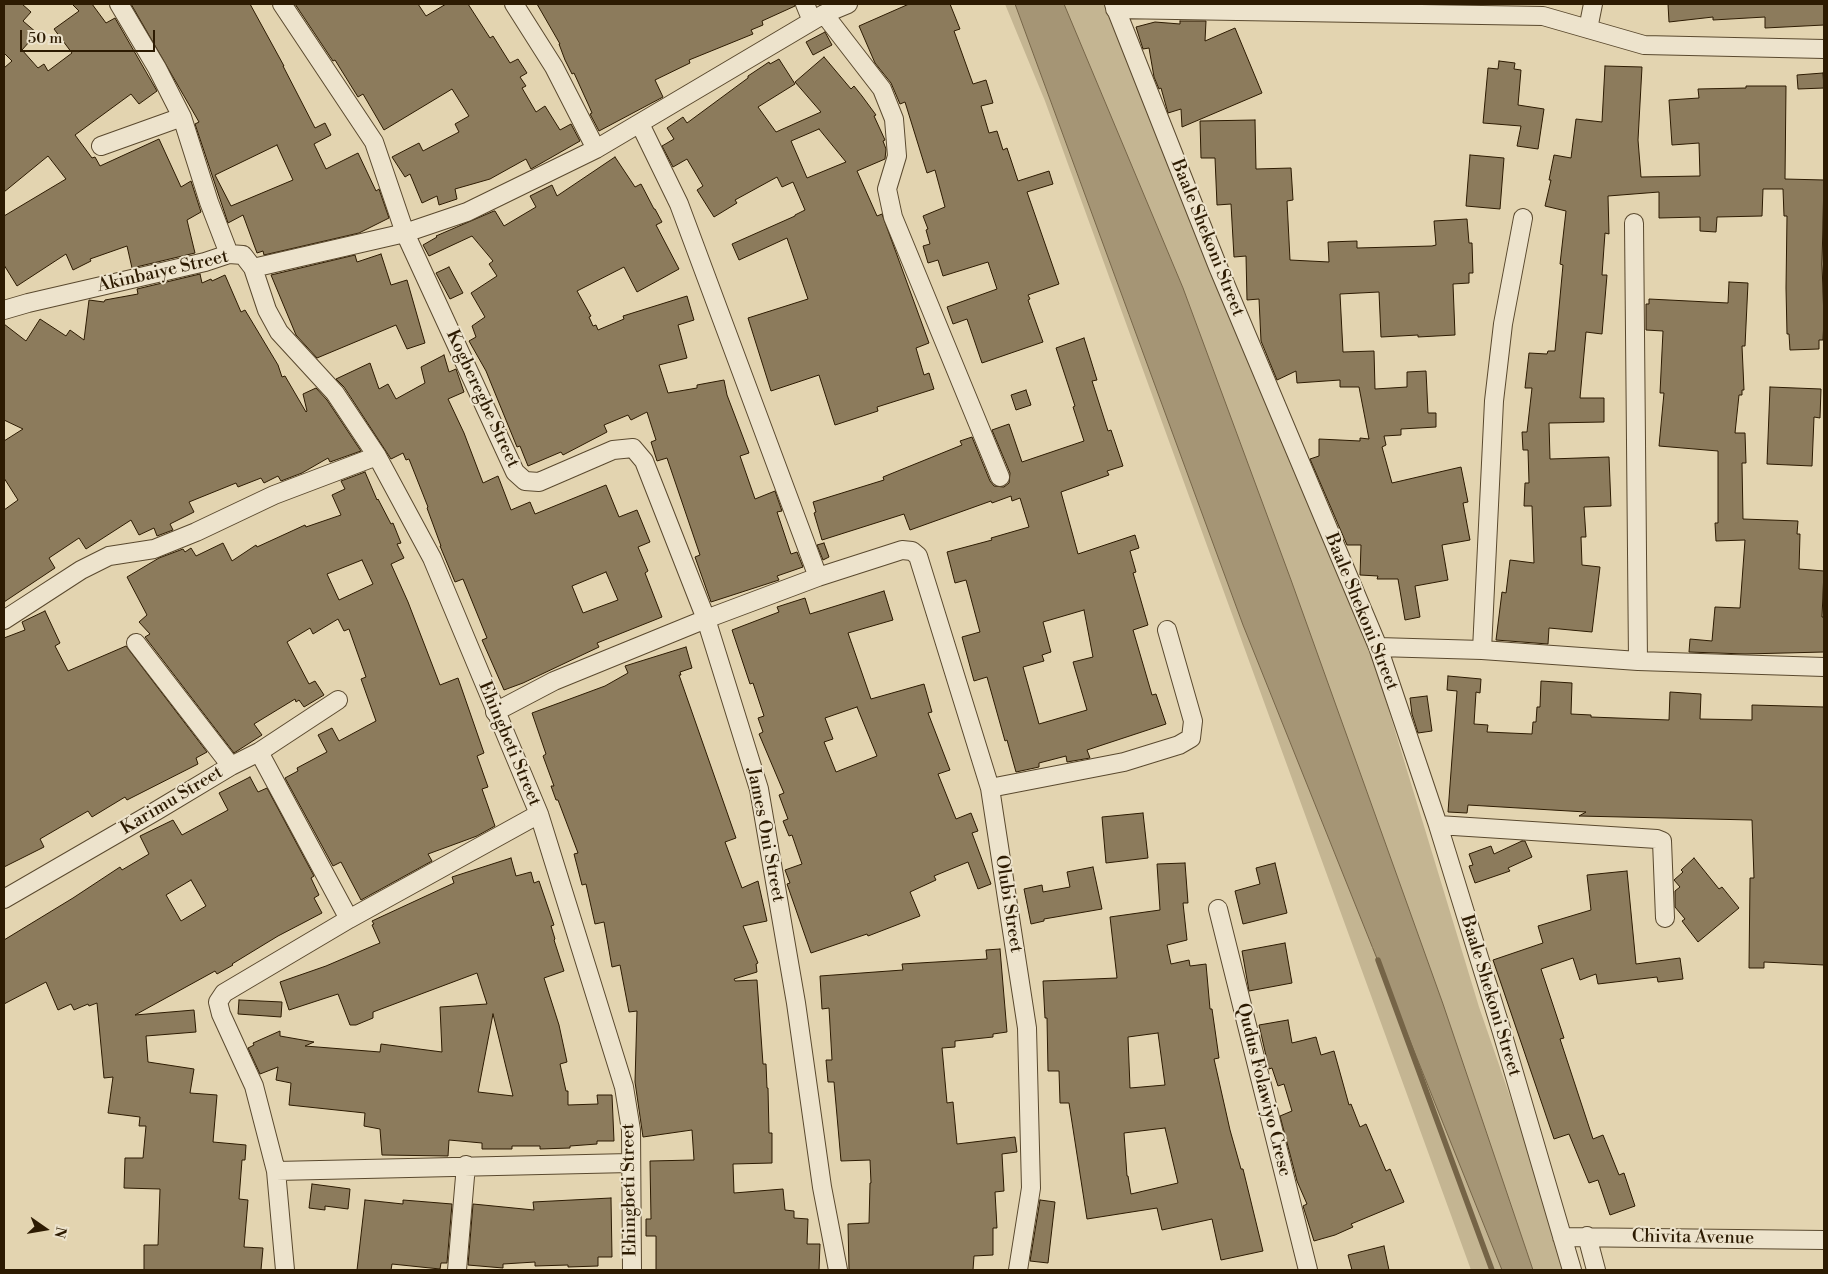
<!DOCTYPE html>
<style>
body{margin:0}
#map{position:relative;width:1828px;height:1274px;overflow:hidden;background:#e3d4b0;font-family:"Libre Bodoni",serif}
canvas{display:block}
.frame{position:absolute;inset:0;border:5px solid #2d1b02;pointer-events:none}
.north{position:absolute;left:20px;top:1204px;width:50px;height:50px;-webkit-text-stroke:4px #ede3cc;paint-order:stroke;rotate:103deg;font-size:14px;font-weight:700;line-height:20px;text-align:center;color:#2d1b02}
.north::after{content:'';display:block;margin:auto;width:18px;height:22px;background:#2d1b02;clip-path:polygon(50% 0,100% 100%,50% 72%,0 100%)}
.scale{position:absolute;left:20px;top:30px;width:135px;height:22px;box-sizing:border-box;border:2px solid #2d1b02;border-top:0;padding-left:6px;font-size:15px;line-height:18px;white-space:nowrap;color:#2d1b02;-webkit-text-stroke:4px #ede3cc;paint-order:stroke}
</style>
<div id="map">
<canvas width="1828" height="1274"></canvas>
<div class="frame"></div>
<div class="north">N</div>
<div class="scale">50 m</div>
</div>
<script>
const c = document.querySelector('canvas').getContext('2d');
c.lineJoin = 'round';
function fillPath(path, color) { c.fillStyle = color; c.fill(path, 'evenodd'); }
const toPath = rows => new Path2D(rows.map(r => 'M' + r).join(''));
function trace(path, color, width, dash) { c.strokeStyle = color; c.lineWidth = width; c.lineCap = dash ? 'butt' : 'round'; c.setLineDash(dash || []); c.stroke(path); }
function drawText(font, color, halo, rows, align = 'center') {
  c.font = font + ' "Libre Bodoni",serif'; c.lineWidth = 4; c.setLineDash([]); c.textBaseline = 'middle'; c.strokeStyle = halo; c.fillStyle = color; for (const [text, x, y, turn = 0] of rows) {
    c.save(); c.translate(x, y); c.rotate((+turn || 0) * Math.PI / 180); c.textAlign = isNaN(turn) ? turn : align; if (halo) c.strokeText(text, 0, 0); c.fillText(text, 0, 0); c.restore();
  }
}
const green = toPath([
 [1005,4,1015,4,1243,625,1502,1270,1471,1270,1045,101],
 [1064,4,1112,4,1371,652,1479,1007,1570,1270,1533,1270,1443,1004,1291,580,1183,288]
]);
const water = toPath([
 [1015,4,1064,4,1183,288,1291,580,1443,1004,1533,1270,1502,1270,1243,625,1015,4]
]);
const stream = toPath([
 [1378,960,1492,1270]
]);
const building = toPath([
 [4,4,22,4,31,12,23,21,37,33,22,50,38,68,44,64,48,71,72,53,54,29,79,11,72,4,92,4,106,23,115,18,157,91,139,104,131,94,75,135,92,158,95,157,100,166,159,139,181,187,191,181,201,212,187,220,195,253,132,268,127,246,90,259,91,261,73,270,66,254,17,286,4,265,4,216,66,179,48,156,4,192,4,68,12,61,4,53,4,4],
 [131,4,250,4,284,66,283,66,315,128,325,123,331,135,314,144,326,169,358,153,376,191,379,189,389,218,359,233,264,255,263,251,257,253,243,215,228,223,195,124,199,122,131,4],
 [277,145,293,180,231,206,215,175,277,145],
 [295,4,418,4,426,16,446,4,468,4,490,38,493,36,510,63,518,59,527,73,520,77,526,86,522,88,536,112,545,106,560,130,571,124,580,141,531,169,526,159,490,179,455,189,457,199,439,205,437,196,422,203,410,174,405,177,392,157,419,143,423,151,459,132,455,124,469,116,452,89,384,130,363,94,358,97,335,60,333,61,295,4],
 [537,4,795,4,795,6,762,21,763,25,751,30,753,34,689,60,690,63,655,80,663,97,599,131,590,114,592,113,589,106,574,73,572,74,565,60,559,44,560,44,537,4],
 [909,4,950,4,960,29,954,31,973,84,986,80,993,103,981,106,989,133,997,131,1003,150,1007,148,1018,181,1049,171,1053,184,1027,192,1059,284,1028,295,1030,299,1028,300,1043,342,982,363,967,319,953,324,947,307,997,289,988,262,943,276,938,260,928,263,923,246,930,244,926,230,928,229,923,216,945,207,935,170,927,173,905,102,900,104,891,83,875,63,859,26,909,4],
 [1668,4,1824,4,1824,25,1765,28,1765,17,1713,20,1713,17,1669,22,1668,4],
 [1180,21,1206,21,1205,41,1235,28,1262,93,1182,127,1181,109,1168,113,1161,88,1159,89,1154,77,1149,48,1143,49,1136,27,1155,22,1180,24,1180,21],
 [825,32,832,45,813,55,806,42,825,32],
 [824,57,851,89,854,86,862,96,876,115,874,116,885,140,883,141,886,149,885,159,857,171,877,216,882,214,929,343,916,348,924,375,929,373,934,389,877,407,878,411,835,425,819,375,771,391,748,318,808,299,787,238,739,260,732,244,795,216,795,215,805,210,793,182,782,187,777,177,735,200,737,203,714,217,697,190,703,186,687,159,673,167,662,146,674,139,667,128,683,117,687,123,748,78,748,76,769,62,770,64,779,59,795,84,758,107,776,132,821,112,795,82,824,57],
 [819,129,846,162,807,178,791,141,819,129],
 [1499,61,1515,63,1514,69,1521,70,1518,105,1544,109,1538,149,1517,146,1521,126,1483,123,1488,68,1498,69,1499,61],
 [1605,66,1642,67,1638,140,1641,177,1700,176,1699,143,1672,145,1669,100,1699,98,1698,89,1746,88,1746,86,1786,86,1785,179,1824,180,1822,264,1824,319,1823,340,1819,340,1819,349,1790,350,1789,334,1787,334,1786,288,1787,216,1784,216,1783,189,1763,189,1762,216,1717,217,1716,232,1700,231,1700,217,1659,218,1659,192,1608,196,1609,234,1605,233,1602,275,1607,275,1602,334,1586,332,1580,398,1604,398,1604,422,1549,423,1550,459,1609,457,1611,506,1584,507,1586,537,1581,537,1582,565,1600,567,1592,632,1549,628,1548,644,1496,640,1502,592,1506,593,1510,560,1534,563,1532,506,1524,506,1525,483,1529,483,1528,450,1523,450,1522,432,1527,432,1532,388,1525,388,1529,353,1547,354,1548,351,1555,351,1563,265,1560,264,1566,211,1545,206,1551,180,1549,180,1554,155,1571,158,1576,119,1602,122,1605,66],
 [1823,73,1824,88,1798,89,1797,75,1823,73],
 [1255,120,1256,169,1291,168,1293,200,1287,201,1290,260,1329,262,1328,242,1357,241,1357,248,1432,246,1436,245,1434,221,1467,219,1469,243,1472,243,1473,273,1469,273,1469,283,1453,284,1455,335,1418,337,1418,335,1381,337,1379,292,1340,294,1343,352,1374,351,1375,389,1407,387,1407,372,1426,371,1428,413,1436,413,1436,427,1401,429,1401,435,1384,436,1386,445,1382,447,1392,483,1461,467,1468,502,1463,503,1470,540,1442,545,1448,580,1415,586,1420,617,1405,620,1398,579,1377,579,1378,576,1360,575,1361,545,1347,545,1310,459,1319,456,1319,439,1360,441,1360,438,1369,439,1359,387,1340,387,1340,380,1297,383,1296,371,1277,380,1261,341,1259,299,1247,300,1246,256,1234,257,1231,204,1217,205,1215,158,1201,158,1200,121,1255,120],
 [1470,155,1504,158,1500,209,1466,206,1470,155],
 [615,157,635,187,641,184,654,209,655,209,662,222,656,225,679,269,637,292,624,267,577,291,591,316,589,317,593,326,596,325,598,330,624,319,623,316,687,296,694,320,678,325,687,358,659,365,668,393,697,388,697,385,724,380,727,395,749,453,740,456,755,499,775,491,782,511,777,512,791,554,797,552,803,567,777,576,779,580,711,602,695,557,700,555,667,458,657,461,651,442,656,440,647,412,631,420,628,415,604,425,607,432,563,455,561,452,528,466,520,446,517,447,486,371,469,341,476,337,472,326,485,317,471,293,497,276,489,264,493,261,472,236,429,256,423,245,437,237,436,236,494,211,495,211,504,226,536,207,530,196,552,185,557,196,615,157],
 [381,254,391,285,407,280,425,343,407,349,396,325,317,358,296,335,271,275,355,255,357,262,381,254],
 [449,267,463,293,450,299,436,273,449,267],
 [200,274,202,283,211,279,212,281,225,275,241,312,245,310,278,365,282,377,285,376,306,412,307,411,303,394,316,388,327,400,361,451,330,462,328,458,302,473,281,481,278,476,264,483,261,478,238,487,236,483,189,502,194,512,170,524,173,530,157,536,154,528,139,535,131,520,86,549,79,538,49,558,55,568,4,602,4,510,18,500,4,478,4,441,23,429,4,420,4,324,26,341,40,319,66,336,70,330,84,340,89,300,104,302,105,300,138,294,137,289,200,274],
 [1729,282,1748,283,1745,346,1742,346,1744,390,1742,390,1742,395,1739,395,1735,433,1745,433,1746,463,1742,463,1743,519,1798,521,1797,534,1800,534,1799,569,1824,571,1822,617,1824,617,1824,652,1745,654,1689,652,1690,639,1712,641,1715,607,1740,608,1745,540,1716,541,1715,523,1718,523,1718,451,1659,446,1664,393,1660,393,1663,331,1646,330,1646,304,1649,304,1649,299,1728,303,1729,282],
 [1084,338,1097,380,1092,381,1108,431,1111,430,1123,466,1107,471,1109,475,1061,492,1078,554,1135,535,1139,548,1130,551,1136,572,1133,573,1148,625,1133,630,1152,695,1156,694,1166,724,1087,750,1090,758,1067,762,1066,756,1039,763,1039,767,1016,772,1007,740,1005,741,987,677,974,681,962,637,980,632,966,580,955,583,947,552,992,540,991,538,1029,527,1020,498,1012,501,1011,496,992,503,991,501,910,530,904,514,822,540,814,513,816,512,813,502,884,480,883,477,962,445,960,441,972,437,990,481,994,486,1004,487,1009,483,1010,473,992,430,1009,424,1022,462,1084,441,1073,407,1075,406,1056,348,1084,338],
 [1084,610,1093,657,1073,662,1087,710,1039,724,1023,667,1044,661,1042,655,1051,652,1043,622,1084,610],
 [444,355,449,372,456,369,464,392,448,399,464,433,483,483,498,476,511,510,530,502,535,514,606,485,619,517,637,510,650,542,638,547,648,571,645,573,662,617,597,643,599,647,523,683,504,690,482,640,487,638,463,579,455,582,440,546,441,546,427,508,428,507,409,459,406,460,403,453,391,459,344,387,336,379,370,363,379,389,388,384,396,399,425,383,421,367,444,355],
 [606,572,618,600,583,613,572,586,606,572],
 [1770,387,1821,389,1820,418,1814,417,1812,466,1767,464,1770,387],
 [1026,390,1031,405,1016,410,1011,395,1026,390],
 [365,472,377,500,378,499,391,524,393,523,401,543,397,544,404,558,391,564,408,602,440,685,458,678,484,753,477,756,488,787,482,789,495,826,477,836,428,854,432,861,361,900,341,862,333,866,285,778,298,771,297,768,327,752,318,735,332,728,339,741,376,721,361,679,366,677,349,629,344,631,338,619,313,634,310,628,287,642,309,684,315,681,324,695,304,707,299,700,296,702,295,699,254,724,262,735,234,753,145,637,150,634,139,622,147,615,127,577,159,558,183,549,185,552,191,548,196,556,223,543,232,561,256,545,257,547,305,525,306,527,341,515,332,495,345,489,341,481,365,472],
 [362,560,373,584,339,600,327,574,362,560],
 [824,543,829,557,823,560,817,545,824,543],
 [884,591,893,620,848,633,871,699,924,684,932,712,928,713,950,770,938,774,956,819,971,813,978,831,972,833,991,884,978,889,968,862,934,876,936,880,910,892,920,916,868,936,867,934,811,953,787,884,790,883,785,870,802,864,792,835,789,836,783,821,788,819,779,795,784,793,759,734,763,732,758,718,764,716,753,683,750,684,732,630,779,612,777,607,805,598,810,614,884,591],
 [857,707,877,756,836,772,824,742,833,739,825,718,857,707],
 [45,611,60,643,55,646,68,671,126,646,207,752,196,758,198,764,127,800,125,797,92,817,88,811,40,839,44,847,4,867,4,638,25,630,22,622,45,611],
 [686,647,692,668,680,672,681,675,679,675,736,838,725,842,742,888,758,881,767,921,743,926,758,963,756,964,757,972,734,979,735,981,757,980,763,1064,766,1064,767,1088,768,1088,769,1133,772,1133,772,1163,733,1164,734,1193,783,1189,785,1210,794,1211,794,1218,808,1219,807,1244,820,1244,819,1270,656,1270,656,1236,646,1236,646,1219,651,1219,650,1161,694,1160,692,1130,643,1137,635,1082,637,1011,629,1012,620,965,612,967,604,922,595,924,586,884,582,885,574,854,578,853,558,800,556,800,551,786,554,786,543,756,546,754,532,713,605,686,628,673,625,666,686,647],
 [1448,676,1481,679,1480,693,1476,692,1474,724,1488,725,1487,732,1532,734,1533,722,1536,722,1537,707,1540,707,1541,681,1572,683,1571,714,1591,715,1591,717,1669,720,1670,692,1701,694,1700,719,1752,720,1752,705,1824,707,1824,965,1764,962,1764,968,1749,968,1750,878,1754,878,1752,820,1579,816,1586,812,1468,805,1467,813,1448,812,1457,691,1447,690,1448,676],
 [1427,696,1432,731,1418,733,1412,714,1410,698,1427,696],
 [250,777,258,792,267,788,314,876,311,878,319,895,314,898,322,913,278,936,232,964,233,965,217,974,215,971,135,1015,194,1010,196,1032,146,1036,148,1062,194,1069,190,1093,217,1095,213,1142,246,1145,245,1160,242,1160,239,1199,248,1200,244,1247,263,1248,261,1270,144,1270,144,1245,158,1245,160,1189,124,1188,125,1158,143,1158,146,1126,139,1126,140,1117,108,1113,113,1077,104,1078,97,1003,89,1006,88,1004,74,1010,71,1004,58,1010,46,982,4,1004,4,940,73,898,120,867,122,870,149,854,140,836,173,820,182,835,228,810,219,793,250,777],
 [191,880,206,906,181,921,166,895,191,880],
 [1143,813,1148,858,1106,863,1102,817,1143,813],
 [1522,841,1525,841,1532,857,1508,868,1510,871,1475,883,1469,866,1473,865,1469,854,1491,846,1494,854,1522,841],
 [511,858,516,876,531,872,534,883,539,881,554,925,551,926,555,939,554,940,564,971,544,978,559,1025,567,1062,560,1064,566,1091,568,1091,568,1105,598,1104,597,1095,612,1095,614,1141,597,1141,597,1144,570,1146,570,1148,540,1149,540,1146,512,1146,512,1149,482,1149,482,1143,449,1140,448,1156,382,1155,380,1129,364,1126,365,1113,289,1105,291,1083,276,1080,278,1067,260,1074,248,1048,254,1045,253,1043,280,1031,280,1036,314,1042,305,1046,380,1052,381,1044,442,1052,440,1007,487,1004,477,973,373,1012,373,1018,356,1025,350,1025,338,994,289,1010,280,982,326,966,375,945,380,943,372,925,374,924,372,921,454,883,452,877,511,858],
 [493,1014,513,1096,478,1092,493,1014],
 [1694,858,1719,889,1722,887,1739,908,1698,942,1682,921,1685,919,1675,907,1675,891,1680,887,1674,880,1683,872,1681,870,1694,858],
 [1185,863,1188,903,1183,903,1187,940,1167,945,1171,964,1189,960,1190,966,1206,964,1210,1009,1212,1009,1219,1058,1214,1059,1230,1130,1241,1169,1243,1169,1263,1251,1221,1260,1212,1219,1162,1230,1157,1208,1087,1219,1069,1103,1060,1103,1059,1071,1048,1071,1047,1018,1045,1018,1043,981,1117,978,1110,917,1160,910,1157,864,1185,863],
 [1158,1033,1165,1085,1130,1088,1128,1037,1158,1033],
 [1165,1128,1178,1183,1131,1194,1128,1176,1127,1176,1124,1133,1165,1128],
 [1275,863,1287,913,1243,924,1235,891,1260,884,1256,868,1275,863],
 [1093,867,1102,909,1044,919,1044,921,1031,924,1024,889,1042,885,1043,892,1070,887,1067,872,1093,867],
 [1627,871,1636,964,1680,958,1683,979,1658,982,1657,977,1598,984,1596,974,1580,980,1573,958,1541,969,1564,1038,1560,1039,1593,1139,1603,1135,1619,1175,1624,1173,1635,1206,1610,1215,1598,1180,1589,1183,1569,1134,1554,1139,1493,960,1543,943,1538,926,1591,910,1587,875,1627,871],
 [1285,943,1292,983,1249,991,1242,951,1285,943],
 [1000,949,1007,1032,993,1034,993,1037,955,1041,955,1047,942,1048,947,1103,953,1102,957,1144,1015,1137,1017,1152,1002,1154,1004,1191,995,1192,997,1228,993,1228,993,1255,974,1256,973,1270,849,1270,848,1224,869,1223,870,1183,871,1183,870,1160,841,1161,834,1082,828,1082,826,1060,832,1060,829,1008,822,1009,820,976,903,970,902,964,987,959,986,950,1000,949],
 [239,1000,282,1002,281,1017,238,1014,239,1000],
 [1288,1020,1292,1043,1316,1037,1321,1055,1334,1051,1349,1105,1351,1104,1360,1127,1366,1124,1386,1171,1390,1169,1404,1202,1351,1224,1353,1227,1335,1235,1314,1241,1303,1206,1307,1204,1297,1181,1280,1116,1292,1111,1284,1084,1278,1086,1272,1068,1269,1069,1259,1025,1288,1020],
 [312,1184,350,1189,348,1209,325,1206,325,1210,309,1208,312,1184],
 [611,1198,612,1257,598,1257,598,1266,568,1267,568,1265,535,1266,535,1262,503,1264,503,1268,468,1265,473,1204,534,1210,533,1202,611,1198],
 [365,1200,403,1204,403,1200,452,1204,447,1263,441,1263,440,1269,392,1264,391,1270,357,1270,365,1200],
 [1040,1200,1055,1202,1048,1263,1030,1261,1040,1200],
 [1384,1246,1389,1270,1352,1270,1348,1255,1384,1246]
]);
const minor = toPath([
 [119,4,157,68,182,117,209,202,229,254],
 [282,4,374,142,405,233,515,472,525,481,539,482,613,450,633,448,644,461,706,619,759,789,796,1003,822,1187,838,1270],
 [514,4,554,67,596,149],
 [805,4,812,21],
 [1114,4,1218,267,1378,647,1438,825,1501,1029,1572,1270],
 [1115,9,1543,16,1644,45,1824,49],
 [824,14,882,89,894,119,897,156,887,189,893,217,1000,477],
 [1588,29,1593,4],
 [640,124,679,204,818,577],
 [101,146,182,117],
 [1634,223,1638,661],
 [253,268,267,310,279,332,335,393,377,456,432,558,539,814,624,1087,631,1130,632,1270],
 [4,310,28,303,205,262,229,254,243,255,253,268,405,233,467,212,596,149,824,14,848,4],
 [4,620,81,570,109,556,154,549,196,532,274,495,377,456],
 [136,643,231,766],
 [1378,647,1482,650,1638,661,1824,667],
 [1482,650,1494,401,1503,324,1523,218],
 [495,712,554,681,706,619,818,577,902,550,912,551,918,556,990,788,1027,1028,1031,1188,1018,1270],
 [259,752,349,919],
 [990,788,1124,762,1179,745,1191,738,1193,721,1167,630],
 [1438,825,1657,839,1662,841,1665,918],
 [4,899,156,811,231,766,259,752,338,700],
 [1218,909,1308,1270],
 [276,1171,630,1163],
 [1587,1236,1596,1270],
 [1562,1237,1824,1240],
 [285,1270,276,1171,254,1086,221,1014,218,1002,224,993,349,919,539,814],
 [457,1270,466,1165]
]);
const streetNames = [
 ["Baale Shekoni Street",1207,238,68],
 ["Akinbaiye Street",163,272,-13],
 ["Kogberegbe Street",482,399,65],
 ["Baale Shekoni Street",1361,612,68],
 ["Ehingbeti Street",509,744,67],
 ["Karimu Street",172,801,-31],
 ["James Oni Street",765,835,79],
 ["Olubi Street",1008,904,81],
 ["Baale Shekoni Street",1490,996,73],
 ["Qudus Folawiyo Cresc",1263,1090,76],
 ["Ehingbeti Street",630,1190,-91],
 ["Chivita Avenue",1693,1238,1]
];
fillPath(green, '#c4b592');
fillPath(water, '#a59575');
trace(water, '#756447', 1);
trace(stream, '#756447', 5.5);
fillPath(building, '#8c7b5c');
trace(building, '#2d1b02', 1);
trace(minor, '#5a492e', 20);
trace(minor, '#ede3cc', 18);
drawText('18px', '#2d1b02', '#ede3cc', streetNames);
</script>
